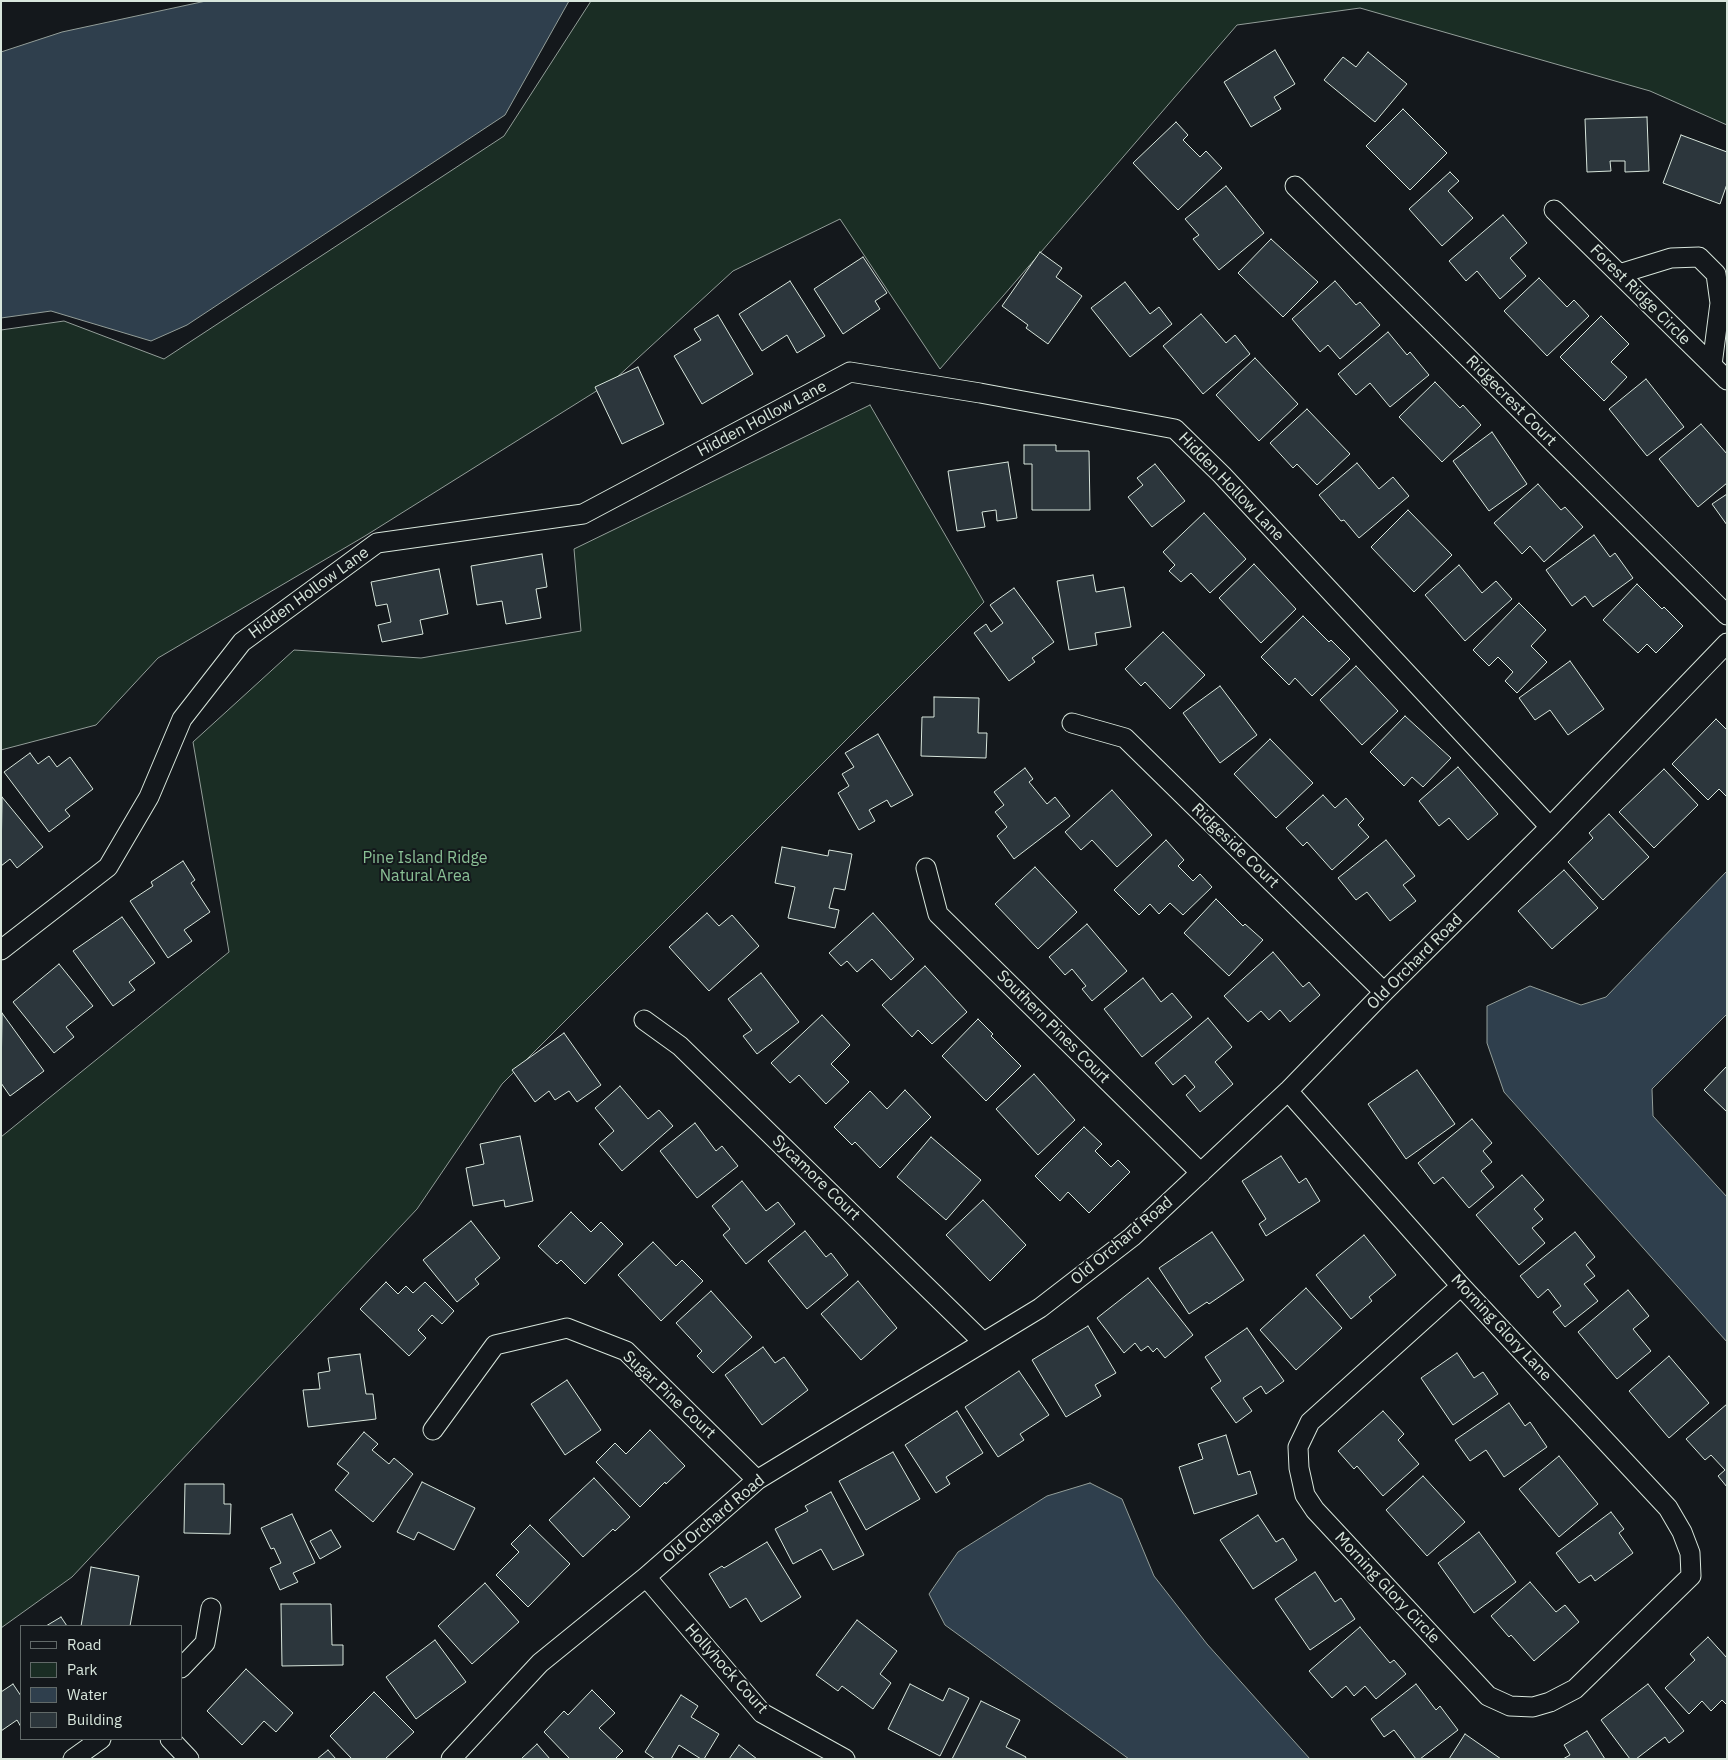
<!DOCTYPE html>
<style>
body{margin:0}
#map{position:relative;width:1728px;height:1760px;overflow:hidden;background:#14181c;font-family:"IBM Plex Sans",sans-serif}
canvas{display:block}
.frame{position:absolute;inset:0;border:2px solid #d8e6dc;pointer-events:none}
.legend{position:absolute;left:20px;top:1625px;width:162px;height:115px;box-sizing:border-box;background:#14181c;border:1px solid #626a69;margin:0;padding:6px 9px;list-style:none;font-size:15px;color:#d8e6dc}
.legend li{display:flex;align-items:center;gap:10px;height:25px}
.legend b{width:25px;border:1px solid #626a69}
</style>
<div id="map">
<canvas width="1728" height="1760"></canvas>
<div class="frame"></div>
<ul class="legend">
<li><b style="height:6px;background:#14181c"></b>Road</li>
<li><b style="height:14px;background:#1a2d24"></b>Park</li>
<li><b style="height:14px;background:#2f3f4d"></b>Water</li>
<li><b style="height:14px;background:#2c363c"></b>Building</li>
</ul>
</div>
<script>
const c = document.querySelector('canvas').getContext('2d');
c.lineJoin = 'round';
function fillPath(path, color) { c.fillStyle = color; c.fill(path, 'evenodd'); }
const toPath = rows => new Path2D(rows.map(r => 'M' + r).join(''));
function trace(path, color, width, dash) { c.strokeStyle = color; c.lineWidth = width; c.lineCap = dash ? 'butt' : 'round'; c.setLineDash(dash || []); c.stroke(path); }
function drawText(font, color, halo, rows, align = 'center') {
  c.font = font + ' "IBM Plex Sans",sans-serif'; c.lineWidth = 4; c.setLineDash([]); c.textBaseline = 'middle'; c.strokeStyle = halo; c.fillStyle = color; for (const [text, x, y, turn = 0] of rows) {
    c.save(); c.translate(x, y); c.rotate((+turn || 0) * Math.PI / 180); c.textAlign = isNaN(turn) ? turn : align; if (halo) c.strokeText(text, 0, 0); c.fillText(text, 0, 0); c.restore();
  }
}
const green = toPath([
 [591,1,1727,1,1727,125,1650,91,1360,8,1237,25,940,369,840,219,733,271,614,380,365,536,158,658,96,725,1,750,1,330,64,321,164,359,504,136,591,1],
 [870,405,984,602,502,1084,417,1209,72,1577,1,1628,1,1137,229,952,193,742,294,650,421,658,581,631,574,549,870,405]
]);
const water = toPath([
 [206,1,569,1,505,115,187,325,151,341,51,311,1,318,1,52,62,32,206,1],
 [1727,871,1727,1014,1652,1089,1653,1116,1727,1197,1727,1342,1504,1092,1487,1043,1487,1006,1530,986,1581,1005,1606,997,1727,871],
 [1090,1483,1122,1499,1154,1576,1207,1644,1310,1759,1129,1759,945,1625,929,1594,958,1552,1047,1496,1090,1483]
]);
const building = toPath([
 [1275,50,1295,84,1274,97,1281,109,1251,127,1224,82,1275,50],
 [1368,52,1407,84,1375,122,1324,80,1343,57,1356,67,1368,52],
 [1403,109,1447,153,1410,190,1366,146,1403,109],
 [1647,117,1649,171,1625,172,1625,161,1610,161,1611,171,1587,172,1585,119,1647,117],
 [1176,122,1188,135,1183,140,1200,157,1206,151,1222,168,1178,210,1133,163,1176,122],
 [1681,135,1727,152,1727,184,1720,204,1663,183,1681,135],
 [1450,172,1459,181,1448,191,1473,218,1442,246,1409,209,1450,172],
 [1226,186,1264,233,1219,270,1193,239,1199,235,1185,219,1226,186],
 [1503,215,1527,243,1510,258,1526,276,1500,299,1477,271,1466,281,1449,261,1503,215],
 [1271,239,1318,282,1283,317,1238,273,1271,239],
 [1040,252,1062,268,1056,277,1082,296,1048,344,1026,328,1028,325,1002,306,1040,252],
 [863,257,887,293,875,301,880,309,843,334,814,289,863,257],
 [1539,278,1567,307,1574,300,1589,316,1547,356,1504,311,1539,278],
 [790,281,825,336,797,353,787,335,762,351,739,314,790,281],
 [1335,281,1356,305,1360,302,1380,325,1340,359,1328,345,1320,352,1292,319,1335,281],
 [1125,282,1150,314,1159,307,1172,324,1130,357,1091,308,1125,282],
 [1201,314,1226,343,1235,335,1250,354,1203,394,1163,346,1201,314],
 [718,315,753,374,702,404,674,356,701,340,694,329,718,315],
 [1601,316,1629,344,1611,362,1627,377,1604,401,1560,357,1601,316],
 [1388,332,1407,355,1410,352,1429,375,1390,407,1370,383,1356,395,1338,374,1388,332],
 [1255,358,1298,404,1259,441,1216,395,1255,358],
 [638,367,664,424,622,444,595,387,638,367],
 [1646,379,1684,427,1647,456,1609,409,1646,379],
 [1435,382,1460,408,1463,405,1481,425,1442,462,1399,417,1435,382],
 [1307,409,1350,454,1317,485,1297,464,1293,468,1270,443,1307,409],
 [1701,424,1727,454,1727,483,1698,507,1659,459,1701,424],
 [1492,432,1527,484,1489,511,1453,461,1492,432],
 [1024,445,1056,445,1056,451,1089,451,1090,510,1032,510,1032,464,1024,464,1024,445],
 [1008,462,1017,518,997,521,996,510,982,512,985,527,957,531,948,471,1008,462],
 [1357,463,1379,489,1393,477,1409,496,1359,538,1344,520,1341,521,1319,495,1357,463],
 [1155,464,1185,501,1152,527,1128,497,1143,485,1137,478,1155,464],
 [1538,484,1561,510,1565,507,1583,527,1544,562,1530,546,1522,554,1494,523,1538,484],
 [1727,494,1727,525,1712,504,1727,494],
 [1408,510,1452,555,1414,592,1371,547,1408,510],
 [1204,513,1246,559,1210,593,1191,573,1181,582,1169,571,1175,565,1163,552,1204,513],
 [1594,535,1610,557,1615,553,1633,578,1593,607,1585,596,1572,606,1546,570,1594,535],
 [542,554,547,587,536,589,541,618,506,624,502,601,477,605,471,566,542,554],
 [1254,564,1296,609,1261,643,1219,598,1254,564],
 [1459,565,1482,593,1496,581,1512,599,1465,641,1425,595,1459,565],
 [439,569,448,614,420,620,423,634,382,642,378,625,391,622,387,604,376,606,371,582,439,569],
 [1093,575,1096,592,1124,587,1131,627,1095,633,1097,645,1069,650,1057,581,1093,575],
 [1637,584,1662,609,1664,607,1683,626,1656,653,1647,644,1638,653,1603,620,1637,584],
 [1014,588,1054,642,1032,658,1035,662,1009,681,974,633,986,624,991,632,1003,623,990,605,1014,588],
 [1519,603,1546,630,1531,646,1547,662,1517,693,1505,681,1513,672,1498,657,1489,666,1473,650,1519,603],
 [1303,616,1329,642,1331,640,1350,659,1312,696,1295,678,1289,685,1261,657,1303,616],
 [1163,632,1205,675,1170,709,1145,682,1141,686,1125,669,1163,632],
 [1570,661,1604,709,1568,735,1550,710,1535,720,1519,698,1570,661],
 [1356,666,1398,711,1362,745,1320,700,1356,666],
 [1220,686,1257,735,1220,763,1183,713,1220,686],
 [934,697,979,698,978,733,987,733,986,758,921,756,922,717,934,717,934,697],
 [1405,716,1451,758,1423,787,1412,777,1404,786,1370,752,1405,716],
 [1716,719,1727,730,1727,797,1719,789,1708,800,1672,764,1716,719],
 [878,734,913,795,891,807,887,800,869,810,875,821,859,830,838,793,849,786,842,774,854,767,845,753,878,734],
 [1270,739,1313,783,1276,818,1234,774,1270,739],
 [30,753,38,764,49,756,57,767,70,757,93,789,65,810,70,816,49,832,4,772,30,753],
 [1458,767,1498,814,1468,840,1449,818,1439,826,1419,801,1458,767],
 [1025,768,1033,779,1029,782,1047,804,1055,797,1070,816,1014,859,997,836,1007,827,995,812,1004,805,994,792,1025,768],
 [1664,769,1698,805,1654,848,1619,812,1664,769],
 [1112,790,1152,835,1117,867,1092,840,1081,850,1065,832,1112,790],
 [1323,795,1335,808,1346,798,1364,819,1358,825,1369,837,1332,870,1307,842,1303,846,1286,828,1323,795],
 [2,797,43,847,17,868,10,859,1,866,2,797],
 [1609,814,1649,857,1603,900,1568,862,1593,838,1589,833,1609,814],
 [1166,840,1184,860,1178,866,1193,881,1200,874,1212,887,1183,915,1170,903,1159,914,1150,904,1139,915,1114,890,1166,840],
 [1386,840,1415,876,1403,885,1416,901,1390,921,1367,892,1356,900,1338,878,1386,840],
 [782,847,828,856,829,850,852,854,845,890,834,888,829,908,839,910,835,928,788,918,795,887,775,883,782,847],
 [183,861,195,880,191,883,210,912,184,930,192,941,168,958,130,901,153,886,151,882,183,861],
 [1035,867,1077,912,1038,949,995,904,1035,867],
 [1564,870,1598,908,1552,949,1518,911,1564,870],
 [1216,899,1243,926,1245,924,1263,940,1229,976,1184,933,1216,899],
 [707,913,719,926,732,915,759,946,709,991,669,947,707,913],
 [873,913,914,959,891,980,872,959,857,972,847,961,841,966,829,953,873,913],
 [122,917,155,963,129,982,135,990,113,1006,73,951,122,917],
 [1087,924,1127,971,1092,1001,1082,989,1086,986,1072,969,1065,975,1049,957,1087,924],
 [1273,952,1303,987,1309,982,1320,995,1290,1022,1280,1010,1269,1020,1261,1011,1248,1022,1224,996,1273,952],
 [59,964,93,1006,66,1027,74,1037,54,1053,13,1002,59,964],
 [925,966,967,1012,932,1044,918,1030,912,1037,882,1005,925,966],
 [761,973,799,1022,757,1054,743,1036,752,1030,728,999,761,973],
 [1143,978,1161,1002,1172,993,1192,1017,1142,1057,1104,1009,1143,978],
 [2,1013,44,1071,10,1096,1,1083,2,1013],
 [822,1015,850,1045,831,1064,849,1082,826,1104,799,1075,790,1083,771,1063,822,1015],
 [1208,1018,1232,1047,1215,1062,1233,1084,1200,1112,1186,1095,1195,1087,1185,1075,1173,1085,1155,1063,1208,1018],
 [978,1019,993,1034,991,1036,1021,1066,986,1101,942,1056,978,1019],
 [564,1033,601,1085,577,1102,569,1091,555,1100,549,1091,535,1102,512,1070,564,1033],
 [1727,1066,1727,1112,1704,1090,1727,1066],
 [1417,1070,1455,1124,1406,1159,1368,1104,1417,1070],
 [1034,1074,1075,1120,1038,1155,996,1109,1034,1074],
 [620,1086,648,1119,659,1110,673,1126,622,1171,599,1144,614,1131,595,1108,620,1086],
 [905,1090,931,1117,880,1168,855,1142,852,1145,834,1127,870,1091,887,1109,905,1090],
 [1472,1119,1492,1143,1483,1151,1492,1162,1481,1171,1494,1187,1469,1208,1443,1177,1434,1184,1418,1163,1472,1119],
 [695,1123,716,1151,722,1146,738,1166,697,1198,660,1151,695,1123],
 [1084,1127,1102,1144,1095,1151,1111,1167,1118,1160,1130,1172,1089,1213,1068,1192,1060,1201,1035,1176,1084,1127],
 [520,1136,533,1201,505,1207,504,1200,473,1206,466,1168,484,1164,480,1144,520,1136],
 [931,1137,981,1180,946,1220,897,1177,931,1137],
 [1281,1156,1299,1183,1306,1178,1320,1201,1266,1236,1259,1224,1266,1219,1242,1181,1281,1156],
 [1522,1175,1544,1200,1534,1209,1543,1219,1532,1228,1545,1243,1519,1265,1476,1215,1522,1175],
 [742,1181,766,1211,778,1202,795,1224,746,1264,723,1235,730,1229,712,1206,742,1181],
 [983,1200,1026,1245,990,1281,946,1235,983,1200],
 [571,1212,591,1232,601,1222,623,1244,585,1284,561,1260,557,1264,538,1246,571,1212],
 [471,1221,500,1258,475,1279,479,1284,457,1302,423,1260,471,1221],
 [805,1231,826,1257,831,1253,848,1275,807,1309,768,1261,805,1231],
 [1212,1232,1244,1280,1209,1304,1207,1302,1189,1314,1159,1268,1212,1232],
 [1575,1232,1595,1257,1586,1265,1595,1276,1584,1284,1598,1301,1565,1327,1553,1312,1561,1306,1548,1289,1538,1298,1520,1276,1575,1232],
 [1364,1235,1396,1275,1369,1297,1372,1301,1351,1319,1316,1275,1364,1235],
 [653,1242,676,1266,682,1260,703,1281,661,1321,618,1275,653,1242],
 [1148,1278,1193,1335,1165,1358,1157,1348,1153,1352,1148,1346,1141,1351,1135,1343,1124,1353,1097,1318,1148,1278],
 [858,1281,897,1328,861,1360,821,1314,858,1281],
 [386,1282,398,1294,406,1286,413,1293,425,1282,454,1311,442,1324,432,1315,418,1330,426,1338,409,1356,360,1309,386,1282],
 [1306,1288,1342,1328,1296,1370,1260,1330,1306,1288],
 [1628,1290,1649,1316,1633,1329,1651,1351,1617,1379,1578,1332,1628,1290],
 [711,1291,752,1337,713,1373,697,1356,702,1351,676,1323,711,1291],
 [1088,1326,1116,1373,1095,1385,1101,1396,1066,1417,1032,1360,1088,1326],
 [1247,1328,1284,1381,1266,1394,1261,1386,1243,1398,1252,1411,1236,1423,1211,1388,1221,1381,1205,1357,1247,1328],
 [763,1347,775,1363,784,1357,808,1390,762,1425,725,1375,763,1347],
 [1457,1353,1474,1378,1483,1372,1498,1394,1453,1425,1421,1378,1457,1353],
 [360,1354,366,1394,373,1394,376,1419,308,1427,303,1390,320,1389,318,1373,330,1371,328,1358,360,1354],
 [1669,1356,1709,1403,1669,1438,1629,1391,1669,1356],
 [1019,1371,1049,1415,1020,1434,1024,1440,998,1457,965,1407,1019,1371],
 [567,1380,601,1430,565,1455,531,1404,567,1380],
 [1509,1403,1525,1426,1530,1422,1547,1447,1504,1477,1486,1450,1470,1461,1455,1440,1509,1403],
 [1727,1404,1727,1487,1718,1476,1725,1470,1711,1455,1705,1460,1686,1439,1727,1404],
 [957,1411,983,1453,946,1477,950,1484,936,1493,905,1445,957,1411],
 [1383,1411,1404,1434,1398,1440,1419,1464,1383,1496,1357,1466,1354,1469,1338,1451,1383,1411],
 [650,1430,685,1466,666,1484,665,1482,640,1507,596,1462,615,1443,626,1454,650,1430],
 [364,1432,378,1444,372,1450,389,1464,394,1458,413,1474,373,1522,335,1490,349,1473,337,1464,364,1432],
 [1226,1435,1238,1475,1250,1471,1257,1494,1194,1514,1179,1467,1203,1459,1198,1444,1226,1435],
 [893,1452,920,1499,866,1530,839,1481,893,1452],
 [1559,1456,1598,1504,1559,1537,1519,1489,1559,1456],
 [1423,1476,1465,1522,1427,1556,1386,1510,1423,1476],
 [594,1478,630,1517,615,1531,613,1529,583,1557,549,1520,594,1478],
 [422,1482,475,1508,454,1550,418,1532,414,1540,397,1532,422,1482],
 [185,1484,224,1484,224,1504,231,1504,230,1534,184,1533,185,1484],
 [831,1492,864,1555,833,1570,821,1549,793,1564,775,1529,808,1511,805,1506,831,1492],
 [1611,1512,1624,1529,1619,1533,1633,1553,1595,1581,1591,1575,1579,1583,1556,1553,1611,1512],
 [292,1514,315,1563,293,1573,298,1582,280,1590,270,1568,281,1563,274,1548,271,1549,261,1528,292,1514],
 [1258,1515,1276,1542,1283,1538,1297,1560,1253,1589,1220,1540,1258,1515],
 [530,1525,570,1564,528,1607,496,1575,519,1552,511,1544,530,1525],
 [331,1530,341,1547,320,1559,310,1541,331,1530],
 [1479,1532,1516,1582,1474,1613,1438,1563,1479,1532],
 [767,1542,801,1597,761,1622,746,1598,730,1608,709,1574,722,1566,724,1568,767,1542],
 [91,1567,139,1576,130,1626,81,1626,91,1567],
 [1315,1572,1335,1602,1341,1598,1355,1619,1310,1650,1275,1599,1315,1572],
 [1530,1582,1556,1612,1565,1605,1579,1622,1534,1661,1511,1635,1509,1637,1491,1616,1530,1582],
 [485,1583,519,1622,472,1664,438,1626,485,1583],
 [281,1604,331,1604,332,1645,343,1645,343,1665,282,1666,281,1604],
 [61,1617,67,1626,46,1626,61,1617],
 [857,1620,897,1651,880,1674,891,1683,873,1709,842,1686,838,1691,816,1675,857,1620],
 [1360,1627,1390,1663,1394,1660,1406,1674,1376,1699,1365,1686,1354,1696,1346,1686,1332,1698,1309,1671,1360,1627],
 [1708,1637,1727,1658,1727,1705,1722,1700,1711,1711,1702,1701,1689,1714,1665,1688,1695,1660,1690,1654,1708,1637],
 [435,1640,466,1682,416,1719,386,1677,435,1640],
 [246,1669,293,1713,276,1732,264,1721,242,1745,207,1711,246,1669],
 [13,1684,21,1696,21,1727,17,1720,1,1731,1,1692,13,1684],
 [910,1684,943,1701,949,1688,969,1698,940,1756,888,1729,910,1684],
 [1416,1684,1436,1710,1440,1706,1458,1730,1420,1759,1416,1759,1394,1730,1384,1737,1371,1719,1416,1684],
 [1648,1684,1684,1731,1669,1743,1665,1737,1636,1759,1630,1759,1601,1720,1648,1684],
 [592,1690,615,1713,599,1728,623,1751,615,1759,570,1759,544,1732,564,1711,568,1715,592,1690],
 [374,1692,414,1732,385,1759,352,1759,330,1736,374,1692],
 [681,1695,698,1706,691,1717,719,1734,704,1759,701,1759,679,1745,671,1759,655,1759,645,1752,681,1695],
 [981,1701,1020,1720,1006,1747,1026,1757,1025,1759,952,1759,981,1701],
 [1587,1731,1605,1759,1563,1759,1570,1755,1564,1745,1587,1731],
 [1465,1734,1501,1759,1449,1759,1465,1734],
 [537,1744,550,1759,521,1759,537,1744],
 [739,1745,757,1759,729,1759,739,1745],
 [328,1750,336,1759,317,1759,328,1750]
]);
const street = toPath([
 [1295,186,1727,615],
 [1554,210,1727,380],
 [1619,274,1671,258,1699,257,1716,274,1720,303,1712,365],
 [1072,723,1125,738,1384,992],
 [926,868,938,914,1201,1173],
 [1,950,108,867,149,797,182,719,242,642,377,543,583,514,850,372,980,393,1175,429,1222,475,1550,827],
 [644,1020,680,1046,983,1342],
 [1288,1091,1461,1286,1668,1508,1682,1532,1690,1553,1691,1576,1575,1689,1550,1702,1533,1707,1510,1706,1488,1696,1315,1510,1305,1495,1299,1468,1298,1447,1310,1422,1461,1286],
 [433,1430,495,1345,567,1328,626,1351,757,1480],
 [646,1577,762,1713,845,1759],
 [181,1668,205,1643,211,1608],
 [170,1739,189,1759],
 [73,1759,101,1739],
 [451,1759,540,1663,646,1577,757,1480,1040,1308,1132,1237,1288,1091,1384,992,1550,827,1727,643]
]);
const streetNames = [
 ["Forest Ridge Circle",1640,295,45],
 ["Ridgecrest Court",1511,401,45],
 ["Hidden Hollow Lane",762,419,-28],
 ["Hidden Hollow Lane",1231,487,46],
 ["Hidden Hollow Lane",309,593,-36],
 ["Ridgeside Court",1235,846,44],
 ["Old Orchard Road",1415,962,-45],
 ["Southern Pines Court",1053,1027,45],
 ["Sycamore Court",816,1178,44],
 ["Old Orchard Road",1122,1241,-40],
 ["Morning Glory Lane",1501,1328,47],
 ["Sugar Pine Court",669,1395,43],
 ["Old Orchard Road",714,1519,-40],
 ["Morning Glory Circle",1387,1588,47],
 ["Hollyhock Court",726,1669,48]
];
const parkNames = [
 ["Pine Island Ridge",425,858],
 ["Natural Area",425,876]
];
fillPath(green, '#1a2d24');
trace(green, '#939e99', 1);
fillPath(water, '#2f3f4d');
trace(water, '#939e99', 1);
fillPath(building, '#2c363c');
trace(building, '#d8e6dc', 1);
trace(street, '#d8e6dc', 21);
trace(street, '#14181c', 19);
drawText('16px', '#d8e6dc', '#14181c', streetNames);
drawText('16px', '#8ac095', '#14181c', parkNames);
</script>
